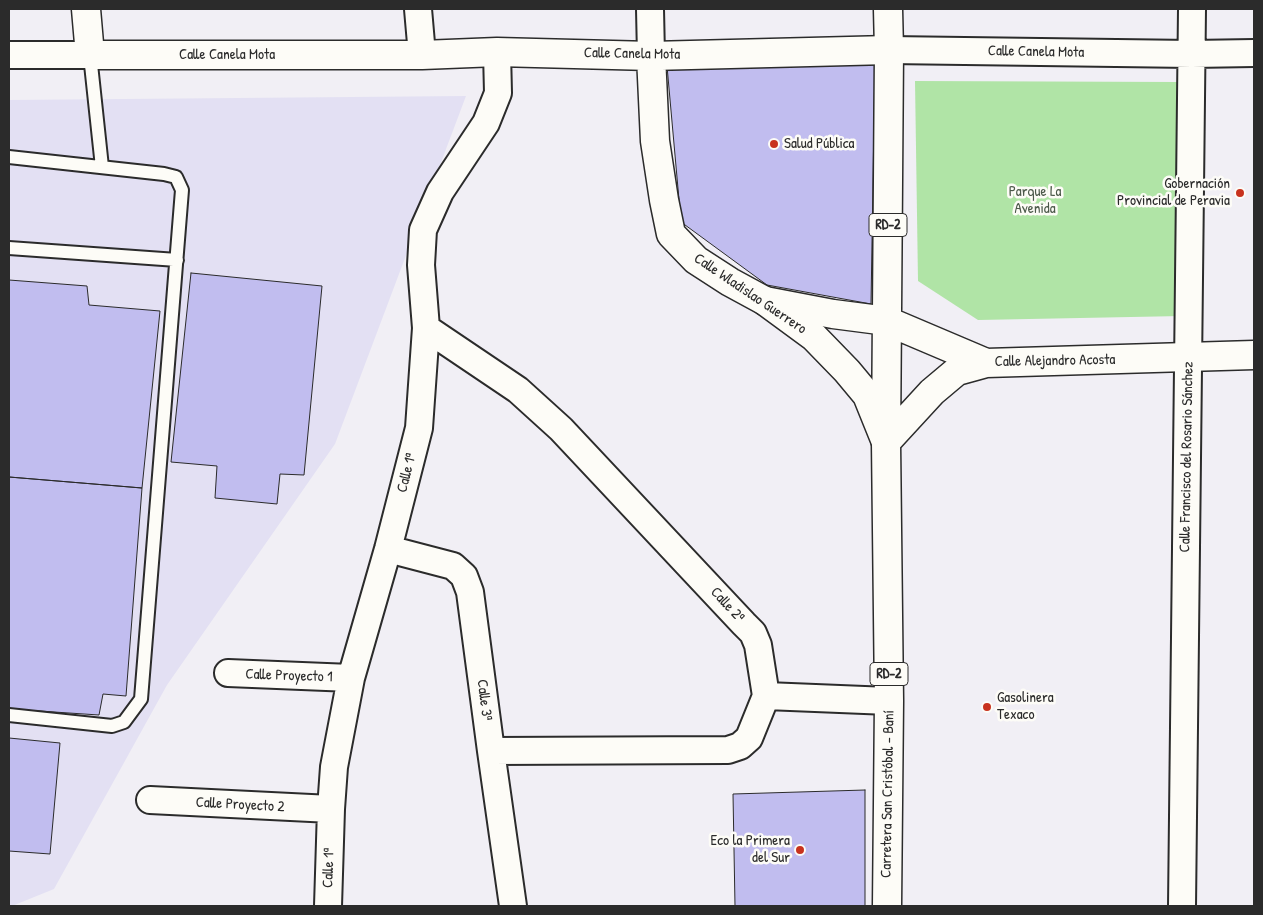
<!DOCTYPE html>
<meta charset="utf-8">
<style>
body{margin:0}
#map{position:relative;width:1263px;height:915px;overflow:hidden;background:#f1eff5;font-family:"Patrick Hand",sans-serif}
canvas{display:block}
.frame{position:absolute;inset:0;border:10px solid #2b2b2b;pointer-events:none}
</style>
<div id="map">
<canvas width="1263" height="915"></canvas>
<div class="frame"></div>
</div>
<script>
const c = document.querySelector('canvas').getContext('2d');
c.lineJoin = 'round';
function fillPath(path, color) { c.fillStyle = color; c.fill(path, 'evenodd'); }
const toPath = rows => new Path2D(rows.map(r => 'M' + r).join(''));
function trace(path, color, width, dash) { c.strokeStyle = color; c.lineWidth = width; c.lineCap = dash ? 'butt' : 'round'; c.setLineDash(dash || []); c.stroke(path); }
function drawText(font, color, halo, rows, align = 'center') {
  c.font = font + ' "Patrick Hand",sans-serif'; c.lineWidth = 5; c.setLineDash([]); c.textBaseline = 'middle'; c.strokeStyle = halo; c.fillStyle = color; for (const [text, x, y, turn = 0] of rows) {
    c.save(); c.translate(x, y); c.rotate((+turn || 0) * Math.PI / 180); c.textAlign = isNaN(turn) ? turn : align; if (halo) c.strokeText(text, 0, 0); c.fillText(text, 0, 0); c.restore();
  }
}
const built = toPath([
 [466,96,335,444,167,685,54,889,12,906,9,906,9,100]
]);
const green = toPath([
 [915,81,1177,82,1182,316,978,320,918,281]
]);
const building = toPath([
 [875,60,871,304,767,285,681,222,667,66,875,60],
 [191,273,322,286,304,475,280,474,277,504,215,498,217,466,171,462,191,273],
 [9,280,87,286,89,305,160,311,142,488,9,477,9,280],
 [9,477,142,488,126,696,103,694,99,715,9,709,9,477],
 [9,738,60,743,50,854,9,851,9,738],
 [865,790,865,906,735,906,733,794,865,790]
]);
const lane = toPath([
 [90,55,102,167],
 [9,157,164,174,176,177,182,190,141,699,124,722,112,726,9,715],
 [9,248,177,260]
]);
const street = toPath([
 [418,9,422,55],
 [650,9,651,56],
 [889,50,1192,54,1254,53],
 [9,55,90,55],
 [426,328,518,390,561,429,744,624,753,633,758,645,766,696,749,738,740,746,728,750,491,751],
 [388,549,453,566,464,576,470,592,491,751,513,906],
 [228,673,351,678],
 [766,696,889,701],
 [150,800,331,809],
 [328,906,331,809,334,767,351,678,388,549,419,428,426,328,421,265,423,230,440,192,486,123,498,93,497,52],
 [1182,906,1192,9]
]);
const secondary = toPath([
 [86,9,90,55,422,55,497,52,651,56,889,50],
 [651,56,655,141,664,200,671,234,696,260,730,282,765,301,814,337,847,371,867,395,886,442]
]);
const primary = toPath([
 [765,301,833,314,887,321,986,363],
 [886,442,932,392,957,371,986,363,1254,355],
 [887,906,889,701,886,442,889,50,888,9]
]);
const markers = [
 [774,144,5,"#c8321e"],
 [1240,193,5,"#c8321e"],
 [987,707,5,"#c8321e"],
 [800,850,5,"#c8321e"]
];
const shields = [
 [888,225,38],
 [889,674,38]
];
const shieldNames = [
 ["RD-2",888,225],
 ["RD-2",889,674]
];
const streetNames = [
 ["Calle Canela Mota",1036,52,1],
 ["Calle Canela Mota",632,54,1],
 ["Calle Canela Mota",227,55],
 ["Calle Wladislao Guerrero",750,294,34],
 ["Calle Alejandro Acosta",1055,361,-1],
 ["Calle Francisco del Rosario Sánchez",1187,457,-89],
 ["Calle 1ª",407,473,-76],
 ["Calle 2ª",727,605,47],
 ["Calle Proyecto 1",289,676,2],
 ["Calle 3ª",484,700,83],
 ["Carretera San Cristóbal - Baní",888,794,-89],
 ["Calle Proyecto 2",240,805,3],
 ["Calle 1ª",329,868,-88]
];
const poiNames = [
 ["Salud Pública",784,144],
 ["Gobernación",1230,184,"right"],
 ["Provincial de Peravia",1230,201,"right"],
 ["Gasolinera",997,698],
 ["Texaco",997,715],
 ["Eco la Primera",790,841,"right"],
 ["del Sur",790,858,"right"]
];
const parkNames = [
 ["Parque La",1035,192],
 ["Avenida",1035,209]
];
fillPath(built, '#e3e0f3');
fillPath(green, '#b0e4a6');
fillPath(building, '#c1bdef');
trace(building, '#2b2b2b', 1);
trace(lane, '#2b2b2b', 16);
trace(street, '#2b2b2b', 30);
trace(secondary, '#2b2b2b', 31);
trace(primary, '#2b2b2b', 31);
trace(lane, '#fdfcf7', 12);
trace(street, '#fdfcf7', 26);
trace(secondary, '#fdfcf7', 28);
trace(primary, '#fdfcf7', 28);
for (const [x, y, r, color] of markers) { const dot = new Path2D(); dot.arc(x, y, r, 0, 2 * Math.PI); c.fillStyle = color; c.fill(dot); trace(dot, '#fdfcf7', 2); }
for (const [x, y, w] of shields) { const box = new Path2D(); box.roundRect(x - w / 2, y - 11.5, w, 23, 4); c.fillStyle = '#fdfcf7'; c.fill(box); trace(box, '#2b2b2b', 1); }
drawText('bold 14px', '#2b2b2b', null, shieldNames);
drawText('15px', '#2b2b2b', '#fdfcf7', streetNames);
drawText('15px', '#2b2b2b', '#fdfcf7', poiNames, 'left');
drawText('15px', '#4c594a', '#fdfcf7', parkNames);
</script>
